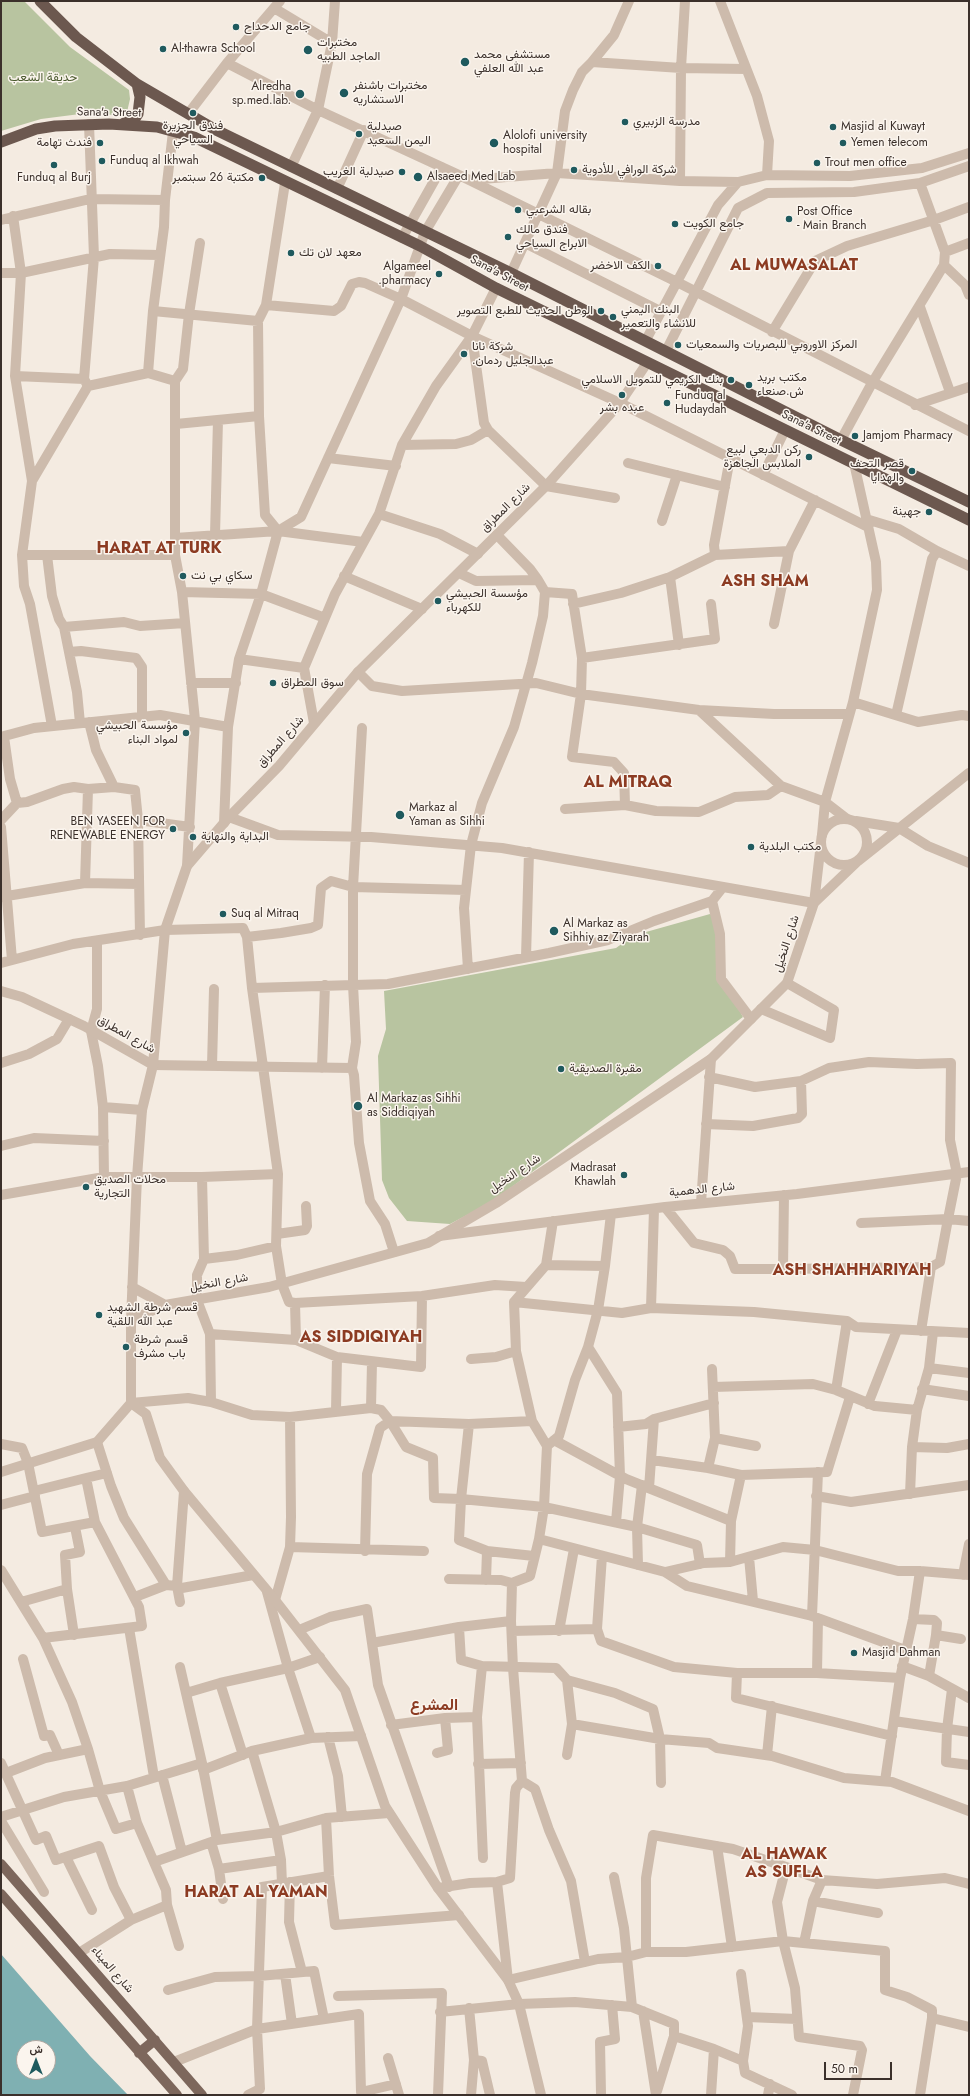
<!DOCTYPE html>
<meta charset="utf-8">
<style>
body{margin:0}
#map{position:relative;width:970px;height:2096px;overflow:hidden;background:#f4ebe1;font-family:Jost,Vazirmatn,sans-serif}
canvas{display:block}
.frame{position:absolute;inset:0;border:2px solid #3b302b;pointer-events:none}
.north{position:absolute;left:16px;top:2040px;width:40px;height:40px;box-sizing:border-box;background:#fbf5ee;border:1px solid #aea6a0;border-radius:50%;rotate:0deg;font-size:11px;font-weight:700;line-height:16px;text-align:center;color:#3b302b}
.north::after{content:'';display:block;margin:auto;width:14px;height:18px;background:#1f5a5e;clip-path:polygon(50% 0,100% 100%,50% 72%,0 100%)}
.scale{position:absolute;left:824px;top:2062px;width:68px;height:18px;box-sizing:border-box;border:2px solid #3b302b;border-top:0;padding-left:5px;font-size:12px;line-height:14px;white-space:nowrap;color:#3b302b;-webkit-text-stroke:3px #fbf5ee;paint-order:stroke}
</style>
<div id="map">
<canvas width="970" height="2096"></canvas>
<div class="frame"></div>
<div class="north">ش</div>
<div class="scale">50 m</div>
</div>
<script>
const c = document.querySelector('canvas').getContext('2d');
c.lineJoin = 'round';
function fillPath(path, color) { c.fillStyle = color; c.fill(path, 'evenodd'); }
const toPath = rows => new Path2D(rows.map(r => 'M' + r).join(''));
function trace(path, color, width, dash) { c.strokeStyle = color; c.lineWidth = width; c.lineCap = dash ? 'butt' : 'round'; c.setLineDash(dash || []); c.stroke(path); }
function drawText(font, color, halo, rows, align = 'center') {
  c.font = font + ' Jost,Vazirmatn,sans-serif'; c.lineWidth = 3; c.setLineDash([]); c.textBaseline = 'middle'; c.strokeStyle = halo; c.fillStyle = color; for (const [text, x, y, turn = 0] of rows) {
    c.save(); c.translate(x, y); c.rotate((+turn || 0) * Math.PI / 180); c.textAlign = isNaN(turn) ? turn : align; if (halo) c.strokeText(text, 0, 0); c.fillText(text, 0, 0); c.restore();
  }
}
const green = toPath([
 [1,1,24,1,70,47,129,90,130,99,127,112,122,115,80,114,41,119,1,131],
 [710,914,722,922,721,977,743,1017,490,1203,450,1224,407,1221,389,1198,382,1180,378,1056,386,1029,384,991,616,948,623,943,646,932]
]);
const water = toPath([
 [1,1954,90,2056,128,2095,1,2095],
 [24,2048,48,2048,48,2072,24,2072]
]);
const minor = toPath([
 [720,1,757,96,769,141,767,175],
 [274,8,332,43],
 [592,62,614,35,629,1],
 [227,63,318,110,459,175,677,282,969,431],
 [188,114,227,63,280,1],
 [173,132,165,200,164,227,153,311,148,373,175,381,175,555,182,592,195,720,187,866],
 [291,167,318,110,332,43,335,1],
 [469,180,557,173,680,181,738,182],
 [680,181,681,68,685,1],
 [337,189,364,130],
 [13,216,21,273,15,376,32,481,22,555,24,586,30,604,52,726],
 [1,220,90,199,165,200],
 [402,238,442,167],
 [525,243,660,311],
 [945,252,969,243],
 [944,265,965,285,969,295],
 [1,273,21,273,110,254,159,255],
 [511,273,557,173,565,111,573,90,582,72,592,62,681,68,746,69],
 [266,305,334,311,341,306,352,284,359,282,365,283,401,299,472,336,620,403,868,527],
 [920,307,950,392],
 [153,311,258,321],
 [772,332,815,261,847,246,934,220,969,207],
 [472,336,484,423,488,430,546,486,615,498],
 [646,340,718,205,738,182,767,175,850,176,922,168,969,153],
 [666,351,738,208,767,193,854,192,920,183,969,166],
 [15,376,84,379],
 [175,381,183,369,189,314,200,243],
 [88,386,148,373],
 [915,405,969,387],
 [176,424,259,416],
 [841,440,872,383,944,265,945,252,920,183],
 [402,445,456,444,471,440,488,430],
 [328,458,396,466],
 [628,463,725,487],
 [763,475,785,430],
 [32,481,88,386,84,379,94,257,89,124],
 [379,514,440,534,478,554],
 [866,519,899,529,937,551,969,566],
 [662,521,677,475],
 [278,531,265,515,259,416,258,321,266,305,285,183],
 [215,535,218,420],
 [497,535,530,569,538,580],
 [175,538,278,531,363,542],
 [22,555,175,555],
 [47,555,52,596,59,619,64,627,77,692,80,723],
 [715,555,714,545,730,458],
 [459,573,476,581,538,580,545,592,572,594,582,658,581,694,572,757,614,762,624,773,625,805],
 [344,576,422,609],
 [670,577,679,645],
 [182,592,261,594,325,618],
 [573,604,621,593,670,577,715,555,789,551],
 [774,624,789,551,815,500],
 [64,627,124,622,140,626,185,623],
 [69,652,81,651,136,658,142,667,142,716],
 [582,658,715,639,711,604],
 [239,659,304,668],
 [358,672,372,686,402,691,536,683,581,694,699,710,774,714,849,714],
 [191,683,236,683],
 [853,702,918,722,962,715,969,716],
 [699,710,781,786,825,802,847,819],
 [896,715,932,559,937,551],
 [89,722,96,750,114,787,135,790,138,820,140,935],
 [314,723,304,668,335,594,379,514,402,445,436,386,472,336,496,288],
 [1,737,34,728,160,715,228,727],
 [4,737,10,779,17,803],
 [565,809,625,805,656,811,699,812,735,797,768,795,781,786],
 [229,817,278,835,371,837,502,848,814,903],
 [1,820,17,803,27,802,63,789,74,787,88,789,114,787],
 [138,820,190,827],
 [224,823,228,727,239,659,261,594,278,531,301,517,401,299,425,232,459,175],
 [1,827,12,960],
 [899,828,928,846,969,863],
 [822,835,825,802,853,702,877,590,876,562,854,463],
 [85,883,88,789],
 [1,897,85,883,139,884],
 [712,901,720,934,721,979,751,1019],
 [247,937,281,933,311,928,318,925,321,888,331,881,353,887,466,890],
 [97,941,97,1009,91,1031,98,1066,103,1107,104,1177],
 [526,957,529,852],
 [1,963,73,944,165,930,243,928,247,937,252,988,278,1174,276,1246,282,1284,289,1302,295,1303,422,1296,495,1285,526,1287],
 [468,969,464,908,471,845,482,803,514,727,532,663,543,616,545,592],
 [252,988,388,984,549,953,608,940,654,921,712,901,723,887],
 [761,1009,830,1038,834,1010,787,983],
 [1,1063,29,1054,57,1039,69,1019],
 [153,1065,352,1068,354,1075,359,1143,370,1201,385,1224,394,1252],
 [212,1066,214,989],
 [322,1068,325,985],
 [352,1068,356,1042,353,985,353,887,362,728],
 [709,1077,755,1087,801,1081,829,1068,869,1062,917,1064,951,1063,950,1140,957,1174,948,1219,969,1221],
 [103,1107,142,1110],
 [706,1124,753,1126,798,1118,802,1114,801,1081],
 [1,1146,34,1138,104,1141],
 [202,1177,204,1259,197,1275,197,1300,210,1334,211,1402],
 [1,1195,104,1177,202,1177,278,1174],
 [784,1195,783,1269,931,1267,921,1331],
 [701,1203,711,1059],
 [665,1207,694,1243,723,1250,730,1256,735,1269,783,1269],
 [861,1223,948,1219,940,1262,931,1267],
 [277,1234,305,1230,307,1226,306,1206],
 [439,1236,665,1207,797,1194,969,1172],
 [204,1259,237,1255,276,1246],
 [546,1265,605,1266],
 [514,1302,622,1313,651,1308,754,1312,847,1321,856,1327,969,1333],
 [295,1303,296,1340],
 [651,1308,654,1209],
 [847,1321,836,1390,875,1406,917,1410],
 [210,1334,296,1340,337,1357,421,1367,422,1296],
 [588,1347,617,1393,620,1476,616,1522],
 [471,1359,496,1357,516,1351],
 [929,1368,969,1373],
 [713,1387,813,1384,836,1390],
 [922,1389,969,1396],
 [131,1403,188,1398,211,1402,252,1415,290,1417,371,1408,381,1410,390,1421,469,1424,532,1421,547,1446,544,1507,539,1539,530,1576,512,1583,511,1621,513,1668,522,1781,516,1788,515,1793,510,1878,497,1882,470,1883,438,1888],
 [868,1404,897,1330],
 [371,1408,372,1362],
 [336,1411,337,1357],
 [532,1421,516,1351,514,1302,546,1265,553,1221],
 [469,1424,461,1499,544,1507,637,1527,697,1545,700,1564],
 [618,1427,646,1424,654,1419,714,1403],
 [715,1438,756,1446],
 [554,1440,626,1479,731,1521,730,1562],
 [97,1442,111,1486,124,1518,166,1585],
 [1,1444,22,1448,28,1463,42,1532,95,1522],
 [547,1446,559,1436,575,1380,588,1347,598,1310,605,1266,611,1214],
 [912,1447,947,1448,969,1444],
 [652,1460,708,1468,741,1475,827,1472,850,1397],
 [708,1468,715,1438,712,1369],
 [649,1488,654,1419],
 [34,1491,86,1478],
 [184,1491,177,1586,182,1588,253,1575],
 [910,1494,912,1447,917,1410,929,1368,933,1332],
 [816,1496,851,1502,969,1485],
 [1,1505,35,1496],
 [731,1521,741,1475],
 [539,1539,665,1572,687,1586,812,1616,905,1650],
 [290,1547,424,1551],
 [365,1551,367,1474,380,1428,390,1421,406,1447,433,1458,434,1498,461,1499,459,1540,487,1551,534,1556],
 [602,1556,597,1629,601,1641,674,1667,737,1673,817,1673,900,1678],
 [749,1557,753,1601],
 [638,1565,637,1527,642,1485],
 [1,1570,43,1638,72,1702,88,1749,100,1791,116,1829,137,1823],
 [665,1572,704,1563,730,1562,783,1547,815,1550,898,1571,920,1571,969,1575],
 [963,1575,969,1544],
 [449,1579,501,1580,512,1583],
 [486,1580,487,1551],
 [267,1592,288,1668,311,1738],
 [135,1597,166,1585,177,1586,180,1602],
 [275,1600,290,1547,291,1517,290,1417],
 [21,1602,67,1589],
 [812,1616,818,1472],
 [913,1619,934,1620,937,1623,936,1635,961,1639],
 [459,1627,511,1621],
 [129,1628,154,1777],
 [299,1630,330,1617,367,1609,372,1643,459,1627,461,1660,482,1666,556,1668,567,1680,615,1693,653,1709,660,1739,661,1783],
 [512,1631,597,1629],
 [559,1631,574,1549],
 [74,1635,67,1589,65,1555,80,1552,75,1527],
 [43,1638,142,1626,139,1607,95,1522,86,1478,107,1473],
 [372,1643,378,1685,449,1887],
 [23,1659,44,1736,50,1735,59,1755],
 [482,1666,477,1717,483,1858],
 [902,1666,929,1676,969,1698],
 [180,1667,202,1763,217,1840],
 [737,1673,736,1698,892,1736],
 [817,1673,818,1618],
 [929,1676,936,1635],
 [220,1683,243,1755],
 [952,1689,947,1729,946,1762,969,1765],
 [186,1693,220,1683,288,1668,320,1657],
 [894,1721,969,1732],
 [572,1724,660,1739,709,1743,717,1748,772,1756,844,1778,892,1782,969,1811],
 [391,1725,445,1718,477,1717],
 [328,1737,338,1776,342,1817],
 [252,1751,276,1832,281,1860,282,1884],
 [437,1753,448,1750,445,1718],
 [567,1755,572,1724,567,1680],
 [767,1755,772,1706],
 [1,1763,36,1840,46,1836,56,1860,99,1846,114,1887,131,1920],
 [478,1764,521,1763],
 [203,1770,252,1751,311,1738,361,1736],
 [6,1773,45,1758,88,1749],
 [162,1775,182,1852],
 [522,1781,535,1789,549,1830,571,1881,585,1962],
 [885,1781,900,1678,913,1619,920,1571],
 [127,1786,137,1823,166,1890,167,1905,179,1946],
 [389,1813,326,1818,329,1876,335,1925,459,1915],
 [1,1817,64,1797,127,1786,202,1763],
 [1,1821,44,1892],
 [211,1842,219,1869,223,1899],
 [717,1846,732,1947],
 [66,1857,92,1910],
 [154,1862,217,1840,276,1832,326,1818],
 [786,1867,777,1902,783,1941,795,1988,799,2037,860,2046,862,2050,853,2095],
 [219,1869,281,1860],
 [614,1877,624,1928,632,2007,674,2024,674,2036,714,2049,743,2061,745,2073,792,2095],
 [822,1880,877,1884,945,1878,969,1884],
 [290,1882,289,1922,302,1972],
 [497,1882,508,1980,598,1959,627,1957,646,1952,686,1952,783,1941,885,1951,885,1990,907,1997,932,2010,932,2018,969,2027],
 [804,1943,813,1901],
 [646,1952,646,1878,653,1835,733,1849,786,1867,822,1880,813,1901,878,1913],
 [79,1953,131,1920,167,1905],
 [285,1974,292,2024],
 [741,1974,748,2026,743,2061],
 [168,1990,215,1977,259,1976,314,1971,324,2019],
 [338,1996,442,1993,438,2095],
 [469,2008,474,2060,482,2061,490,2095],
 [643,2011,656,2095],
 [440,2012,519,2004,575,2002,632,2007],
 [747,2017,797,2019],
 [388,2058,399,2095],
 [174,2062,257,2029,359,2014,361,2092,396,2084],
 [657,2091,674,2036],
 [601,2094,600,2042,615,2039,612,2005],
 [248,2095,260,2089,257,2029,262,1887,329,1876],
 [471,2095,474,2060],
 [711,2095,714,2049],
 [768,2095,770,2084],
 [920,2095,932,2018]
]);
const tertiary = toPath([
 '821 842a23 23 0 1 1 46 0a23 23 0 1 1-46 0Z',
 [856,821,899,828],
 [814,903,858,861,969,773],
 [1,991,22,997,84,1026,153,1065],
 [132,1287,165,1305,269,1287,428,1243,496,1203,711,1059,787,983,814,903,821,843],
 [131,1320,165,1305],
 [1,1472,97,1442,131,1403],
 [541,2095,519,2004,508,1980,438,1888,385,1806,345,1690,275,1600,184,1491,160,1458,146,1414,131,1403,131,1320,137,1177,142,1110,153,1065,165,930,187,866,229,817,279,766,358,672,546,486,620,403,647,363]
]);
const primary = toPath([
 [1,1864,202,2095],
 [1,1894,177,2095],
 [139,2053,155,2040]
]);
const trunk = toPath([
 [40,1,76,37,137,84,216,130,511,273,841,440,969,502],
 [124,123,134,120,138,114,140,97,137,84],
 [1,142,36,129,55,126,109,124,157,127,194,137,420,246,496,288,969,520]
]);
const markers = [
 [236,27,4,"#1f5a5e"],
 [163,49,4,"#1f5a5e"],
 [308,50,5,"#1f5a5e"],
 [465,62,5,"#1f5a5e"],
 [344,93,5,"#1f5a5e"],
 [300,94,5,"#1f5a5e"],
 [193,113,4,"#1f5a5e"],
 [625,122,4,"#1f5a5e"],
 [833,127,4,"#1f5a5e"],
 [359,134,4,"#1f5a5e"],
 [100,143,4,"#1f5a5e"],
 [494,143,5,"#1f5a5e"],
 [843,143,4,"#1f5a5e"],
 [102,161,4,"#1f5a5e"],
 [817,163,4,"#1f5a5e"],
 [54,165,4,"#1f5a5e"],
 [574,170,4,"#1f5a5e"],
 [402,172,4,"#1f5a5e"],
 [418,177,5,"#1f5a5e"],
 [262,178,4,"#1f5a5e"],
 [518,210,4,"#1f5a5e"],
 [789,219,4,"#1f5a5e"],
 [675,224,4,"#1f5a5e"],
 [508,237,4,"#1f5a5e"],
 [291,253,4,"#1f5a5e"],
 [658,266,4,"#1f5a5e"],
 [439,274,4,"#1f5a5e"],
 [601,311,4,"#1f5a5e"],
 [613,317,4,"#1f5a5e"],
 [678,345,4,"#1f5a5e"],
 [464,354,4,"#1f5a5e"],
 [731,380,4,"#1f5a5e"],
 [749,385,4,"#1f5a5e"],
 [622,395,4,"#1f5a5e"],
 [667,403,4,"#1f5a5e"],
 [855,436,4,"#1f5a5e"],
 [809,457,4,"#1f5a5e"],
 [912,471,4,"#1f5a5e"],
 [929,512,4,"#1f5a5e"],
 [183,576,4,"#1f5a5e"],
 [438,601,4,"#1f5a5e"],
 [273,683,4,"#1f5a5e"],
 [186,733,4,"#1f5a5e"],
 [400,815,5,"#1f5a5e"],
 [173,829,4,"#1f5a5e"],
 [193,837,4,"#1f5a5e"],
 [751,847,4,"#1f5a5e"],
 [223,914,4,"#1f5a5e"],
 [554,931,5,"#1f5a5e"],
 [561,1069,4,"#1f5a5e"],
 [358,1106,5,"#1f5a5e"],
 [624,1175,4,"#1f5a5e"],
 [86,1187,4,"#1f5a5e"],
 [99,1315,4,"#1f5a5e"],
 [126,1347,4,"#1f5a5e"],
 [854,1653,4,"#1f5a5e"]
];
const poiNames = [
 ["جامع الدحداح",244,27],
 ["مختبرات",317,43],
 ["الماجد الطبيه",317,57],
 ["Al-thawra School",171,49],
 ["مستشفى محمد",474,55],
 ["عبد الله العلفي",474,69],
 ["مختبرات باشنفر",353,86],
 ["الاستشاريه",353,100],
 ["Alredha",291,87,"right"],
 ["sp.med.lab.",291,101,"right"],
 ["مدرسة الزبيري",633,122],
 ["فندق الجزيرة",193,126,"center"],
 ["السياحي",193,140,"center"],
 ["صيدلية",367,127],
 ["اليمن السعيد",367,141],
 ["Masjid al Kuwayt",841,127],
 ["Alolofi university",503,136],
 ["hospital",503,150],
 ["فندث تهامة",92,143,"right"],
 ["Yemen telecom",851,143],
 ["Funduq al Ikhwah",110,161],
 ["Trout men office",825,163],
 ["شركة الورافي للأدوية",582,170],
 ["صيدلية الغريب",394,172,"right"],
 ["Alsaeed Med Lab",427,177],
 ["Funduq al Burj",54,178,"center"],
 ["مكتبة 26 سبتمبر",254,178,"right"],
 ["بقاله الشرعبي",526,210],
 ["Post Office",797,212],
 ["- Main Branch",797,226],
 ["جامع الكويت",683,224],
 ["فندق مالك",516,230],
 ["الابراج السياحي",516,244],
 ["معهد لان تك",299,253],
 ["الكف الاخضر",650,266,"right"],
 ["Algameel",431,267,"right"],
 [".pharmacy",431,281,"right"],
 ["البنك اليمني",621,310],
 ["للانشاء والتعمير",621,324],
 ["الوطن الحديث للطبع التصوير",593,311,"right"],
 ["المركز الاوروبي للبصريات والسمعيات",686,345],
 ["شركة نانا",472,347],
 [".عبدالجليل ردمان",472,361],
 ["مكتب بريد",757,378],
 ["ش.صنعاء",757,392],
 ["بنك الكريمي للتمويل الاسلامي",723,380,"right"],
 ["Funduq al",675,396],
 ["Hudaydah",675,410],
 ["عبده بشر",622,408,"center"],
 ["Jamjom Pharmacy",863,436],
 ["ركن الدبعي لبيع",801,450,"right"],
 ["الملابس الجاهزة",801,464,"right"],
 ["قصر التحف",904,464,"right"],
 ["والهدايا",904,478,"right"],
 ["جهينة",921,512,"right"],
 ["سكاي بي نت",191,576],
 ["مؤسسة الحبيشي",446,594],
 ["للكهرباء",446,608],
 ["سوق المطراق",281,683],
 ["مؤسسة الحبيشي",178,726,"right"],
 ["لمواد البناء",178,740,"right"],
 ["Markaz al",409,808],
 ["Yaman as Sihhi",409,822],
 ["BEN YASEEN FOR",165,822,"right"],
 ["RENEWABLE ENERGY",165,836,"right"],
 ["البداية والنهاية",201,837],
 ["مكتب البلدية",759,847],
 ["Suq al Mitraq",231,914],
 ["Al Markaz as",563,924],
 ["Sihhiy az Ziyarah",563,938],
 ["مقبرة الصديقية",569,1069],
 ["Al Markaz as Sihhi",367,1099],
 ["as Siddiqiyah",367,1113],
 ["Madrasat",616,1168,"right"],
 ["Khawlah",616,1182,"right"],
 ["محلات الصديق",94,1180],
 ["التجارية",94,1194],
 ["قسم شرطة الشهيد",107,1308],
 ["عبد الله اللقية",107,1322],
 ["قسم شرطة",134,1340],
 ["باب مشرف",134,1354],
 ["Masjid Dahman",862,1653]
];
const parkNames = [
 ["حديقة الشعب",43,78]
];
const streetNames = [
 ["Sana'a Street",109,113,1],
 ["Sana'a Street",499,274,28],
 ["Sana'a Street",811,428,26],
 ["شارع المطراق",506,508,-45],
 ["شارع المطراق",281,742,-49],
 ["شارع النخيل",787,944,-72],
 ["شارع المطراق",126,1035,29],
 ["شارع النخيل",515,1174,-34],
 ["شارع الدهمية",702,1190,-6],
 ["شارع النخيل",219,1283,-10],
 ["شارع الميناء",112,1970,49]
];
const districtNames = [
 ["AL MUWASALAT",794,266],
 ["HARAT AT TURK",159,549],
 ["ASH SHAM",765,582],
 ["AL MITRAQ",628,783],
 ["ASH SHAHHARIYAH",852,1271],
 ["AS SIDDIQIYAH",361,1338],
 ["المشرع",434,1706],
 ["AL HAWAK",784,1855],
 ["AS SUFLA",784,1873],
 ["HARAT AL YAMAN",256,1893]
];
fillPath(green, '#b8c4a0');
fillPath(water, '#7fb0b2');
trace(minor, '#cdbbac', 10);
trace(tertiary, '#cdbbac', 10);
trace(primary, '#7d675c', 10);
trace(trunk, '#6c584f', 11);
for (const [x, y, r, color] of markers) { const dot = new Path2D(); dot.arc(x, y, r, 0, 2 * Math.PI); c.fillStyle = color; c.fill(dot); trace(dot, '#fbf5ee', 1.5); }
drawText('12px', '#3b302b', '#fbf5ee', poiNames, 'left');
drawText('12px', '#4a5a2e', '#fbf5ee', parkNames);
drawText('12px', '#3b302b', '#fbf5ee', streetNames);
drawText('bold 16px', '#8c3b22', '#fbf5ee', districtNames);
</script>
